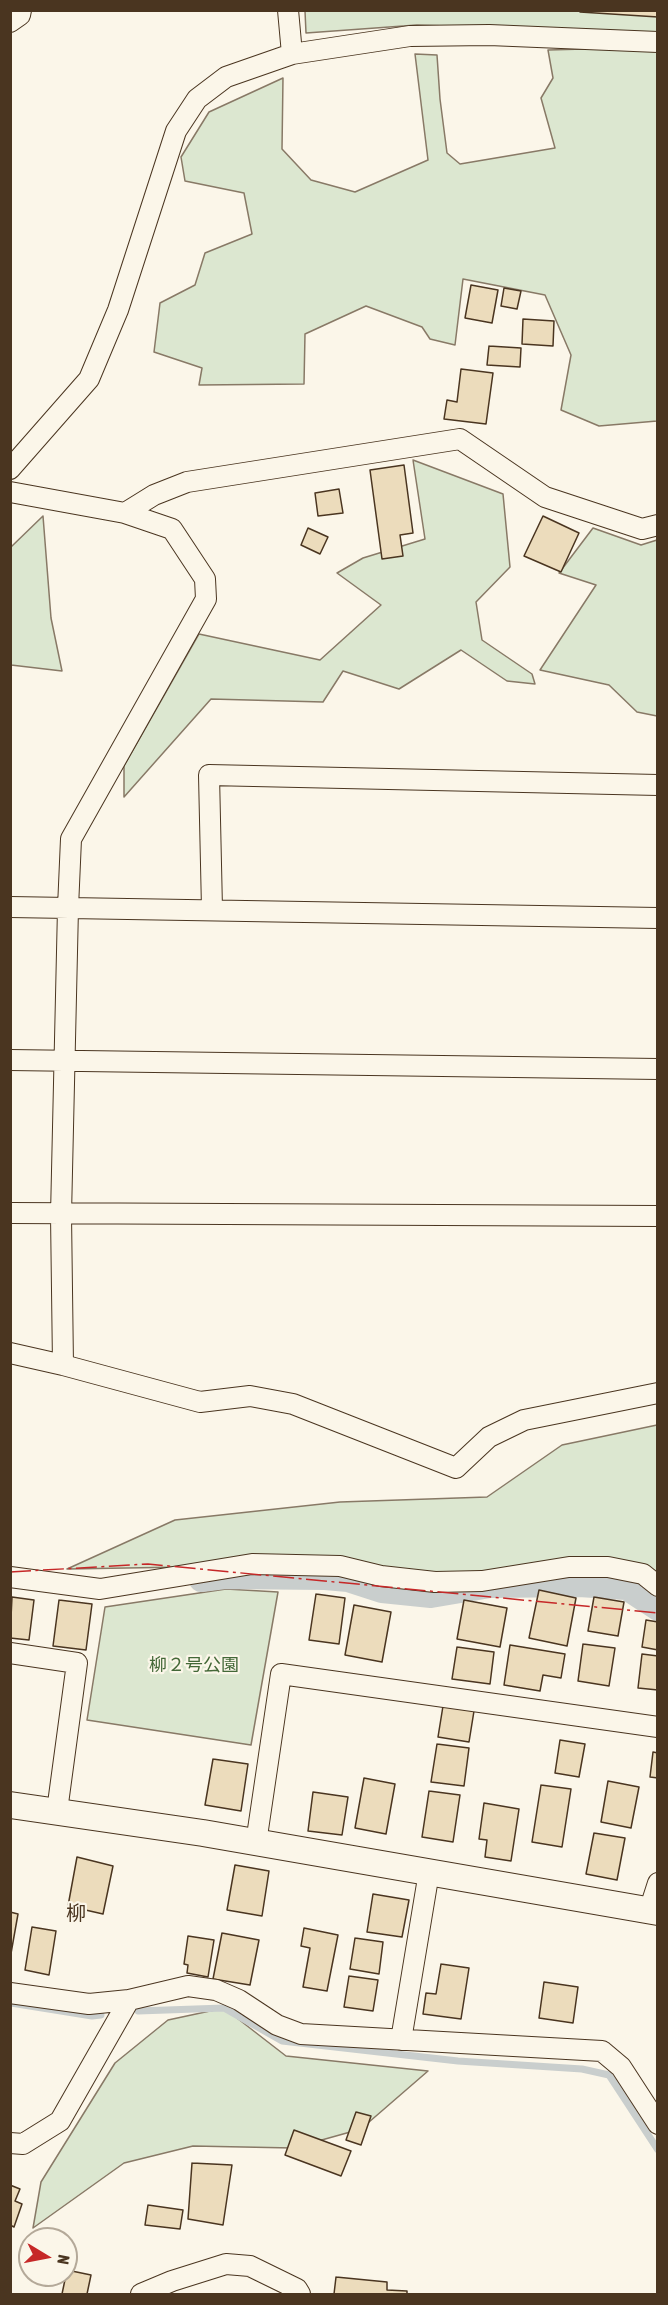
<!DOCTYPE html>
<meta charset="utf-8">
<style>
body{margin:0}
#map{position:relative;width:668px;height:2305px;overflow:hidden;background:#fbf6e9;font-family:"Asap Condensed",sans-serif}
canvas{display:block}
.frame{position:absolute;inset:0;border:12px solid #4a3520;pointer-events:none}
.north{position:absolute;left:18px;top:2227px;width:60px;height:60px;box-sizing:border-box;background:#fbf6e9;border:2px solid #b4a999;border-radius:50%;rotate:100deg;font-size:16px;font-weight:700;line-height:24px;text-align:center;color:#4a3520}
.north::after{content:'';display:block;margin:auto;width:21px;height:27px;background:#c62828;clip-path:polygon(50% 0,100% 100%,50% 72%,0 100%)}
</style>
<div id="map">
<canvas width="668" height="2305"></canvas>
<div class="frame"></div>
<div class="north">N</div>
</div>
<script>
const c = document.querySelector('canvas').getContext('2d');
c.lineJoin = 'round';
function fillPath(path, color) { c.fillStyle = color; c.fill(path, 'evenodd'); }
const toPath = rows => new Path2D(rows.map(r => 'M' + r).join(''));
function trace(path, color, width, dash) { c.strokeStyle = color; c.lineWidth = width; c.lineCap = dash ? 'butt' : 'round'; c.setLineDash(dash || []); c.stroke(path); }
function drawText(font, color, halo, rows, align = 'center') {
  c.font = font + ' "Asap Condensed","Noto Sans JP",sans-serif'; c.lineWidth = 4.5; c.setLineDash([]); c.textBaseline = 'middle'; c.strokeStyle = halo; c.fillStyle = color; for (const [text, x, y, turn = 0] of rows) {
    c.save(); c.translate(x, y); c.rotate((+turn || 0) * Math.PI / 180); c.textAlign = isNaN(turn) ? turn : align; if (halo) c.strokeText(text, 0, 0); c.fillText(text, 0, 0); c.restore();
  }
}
const green = toPath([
 [305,11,657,11,657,33,417,25,306,33,305,11],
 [657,47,657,421,599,426,561,410,571,355,545,295,463,279,455,345,430,339,422,327,366,306,305,334,304,384,199,385,202,368,154,352,160,303,195,285,205,253,252,234,244,193,185,181,181,157,209,112,283,78,282,149,311,180,355,192,428,160,415,54,437,55,440,99,447,153,460,164,555,148,541,98,553,78,548,50,657,47],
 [413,460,503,494,510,567,476,602,482,640,532,674,535,684,507,681,461,650,399,689,343,671,323,702,211,699,124,797,124,766,199,634,320,660,381,605,337,573,363,558,425,539,413,460],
 [43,516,51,618,62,671,11,665,11,547,43,516],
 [593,528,641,545,657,540,657,716,637,712,609,685,540,670,596,585,559,573,593,528],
 [657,1425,657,1594,621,1569,450,1582,303,1565,67,1569,175,1520,340,1502,487,1497,562,1445,657,1425],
 [226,1589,278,1592,251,1745,87,1720,105,1607,226,1589],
 [224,2008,286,2056,428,2071,361,2129,293,2148,193,2146,124,2163,33,2228,41,2182,115,2063,168,2020,224,2008]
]);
const stream = toPath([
 [11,2003,92,2016,101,2015],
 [138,2011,224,2008,282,2041,458,2061,582,2069,609,2075,658,2150]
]);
const canal = toPath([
 [201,1580,225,1577,325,1578,348,1580,382,1591,431,1596,490,1586,579,1585,626,1588,658,1609]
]);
const building = toPath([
 [580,10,658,10,658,17,580,12,580,10],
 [471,285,498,290,492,323,465,318,471,285],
 [504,288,521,291,517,309,501,306,504,288],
 [523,319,554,321,553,346,522,344,523,319],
 [489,346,521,348,520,367,487,365,489,346],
 [461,369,493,373,486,424,444,419,447,400,457,402,461,369],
 [404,465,413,533,400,535,403,556,382,559,370,470,404,465],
 [339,489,343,513,318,516,315,493,339,489],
 [543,516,579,533,561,572,524,556,543,516],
 [308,528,328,537,320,554,301,545,308,528],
 [539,1590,576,1598,567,1646,529,1638,539,1590],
 [316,1594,345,1598,339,1644,309,1640,316,1594],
 [12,1597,34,1600,29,1640,10,1638,12,1597],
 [594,1597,624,1602,618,1636,588,1631,594,1597],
 [59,1600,92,1604,86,1650,53,1646,59,1600],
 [464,1600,507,1608,500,1647,457,1639,464,1600],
 [354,1605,391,1612,382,1662,345,1655,354,1605],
 [646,1620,658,1622,658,1650,642,1647,646,1620],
 [583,1644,615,1648,609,1686,578,1681,583,1644],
 [510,1645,565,1654,561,1678,543,1675,540,1691,504,1685,510,1645],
 [457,1647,494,1652,490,1684,452,1679,457,1647],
 [642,1654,658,1656,658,1690,638,1688,642,1654],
 [443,1706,474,1711,469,1742,438,1737,443,1706],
 [560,1740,585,1744,579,1777,555,1773,560,1740],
 [437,1744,469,1748,464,1786,431,1782,437,1744],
 [653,1752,658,1753,658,1778,650,1777,653,1752],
 [213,1759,248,1764,241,1811,205,1805,213,1759],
 [364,1778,395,1784,386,1834,355,1828,364,1778],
 [608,1781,639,1787,631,1828,601,1822,608,1781],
 [541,1785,571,1789,562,1847,532,1842,541,1785],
 [429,1791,460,1795,453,1842,422,1837,429,1791],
 [313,1792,348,1797,342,1835,308,1831,313,1792],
 [484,1803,519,1809,511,1861,485,1857,487,1840,479,1839,484,1803],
 [594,1833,625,1838,617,1880,586,1874,594,1833],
 [77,1857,113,1866,103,1914,68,1906,77,1857],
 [235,1865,269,1871,262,1916,227,1910,235,1865],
 [373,1894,409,1900,402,1937,367,1932,373,1894],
 [10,1912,18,1914,10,1959,10,1912],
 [32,1927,56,1931,49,1975,25,1970,32,1927],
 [304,1928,338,1935,327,1991,303,1987,310,1948,301,1946,304,1928],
 [222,1933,259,1940,250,1985,213,1979,222,1933],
 [188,1936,214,1940,208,1977,187,1973,188,1965,184,1964,188,1936],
 [355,1938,383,1942,379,1974,350,1969,355,1938],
 [441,1964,469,1968,461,2019,423,2014,426,1993,436,1994,441,1964],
 [349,1976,378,1980,373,2011,344,2007,349,1976],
 [544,1982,578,1987,573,2023,539,2018,544,1982],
 [356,2112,371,2116,361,2145,346,2140,356,2112],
 [294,2130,351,2151,341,2176,285,2155,294,2130],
 [192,2163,232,2165,223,2225,188,2219,192,2163],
 [10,2185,20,2189,15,2201,22,2204,14,2227,10,2225,10,2185],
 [148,2205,183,2210,180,2229,145,2225,148,2205],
 [67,2270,91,2275,87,2294,62,2294,67,2270],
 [336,2277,387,2282,387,2290,407,2291,407,2294,334,2294,336,2277]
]);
const minor = toPath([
 [288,10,292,54],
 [10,22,20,15,21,10],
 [10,469,89,379,118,310,176,131,197,99,226,77,292,54,410,36,489,35,658,42],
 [10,492,125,513,154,495,187,482,460,439,545,497,642,529,658,525],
 [10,907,658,918],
 [212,909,209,775,658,785],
 [10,1060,658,1069],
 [10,1213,658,1216],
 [10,1353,63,1365,200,1402,250,1396,293,1404,456,1468,489,1437,524,1420,658,1393],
 [63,1365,61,1215,68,908,71,839,206,599,205,579,172,529,125,513],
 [10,1577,100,1589,252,1564,340,1566,381,1576,435,1582,482,1581,569,1567,608,1567,643,1574,658,1586],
 [10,1653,77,1663,57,1811],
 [256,1843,281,1674,658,1727],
 [649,1911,658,1883],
 [10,1993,89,2004,129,2000,188,1986,216,1990,239,2000,277,2025,301,2034,602,2051,621,2067,658,2124],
 [401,2040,429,1872],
 [10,2143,23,2144,60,2121,129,2000],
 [141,2294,172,2281,226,2264,250,2266,297,2289,300,2294]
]);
const tertiary = toPath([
 [10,1805,203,1833,658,1912]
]);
const power = toPath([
 [10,1572,148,1564,658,1613]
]);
const parkNames = [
 ["柳２号公園",194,1665]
];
const neighbourhoodNames = [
 ["柳",76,1914]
];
fillPath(green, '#dce7d0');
trace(green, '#887966', 1.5);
trace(stream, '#c9cecd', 7);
trace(canal, '#c9cecd', 24);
fillPath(building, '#ecdcbc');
trace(building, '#4a3520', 1.5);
trace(minor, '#4a3520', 22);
trace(tertiary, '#4a3520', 28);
trace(minor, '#fbf6e9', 20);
trace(tertiary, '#fbf6e9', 26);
trace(power, '#c62828', 1.5, [21, 4.5, 3, 4.5]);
drawText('18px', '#436837', '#fbf6e9', parkNames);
drawText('20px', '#4a3520', '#fbf6e9', neighbourhoodNames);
</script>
